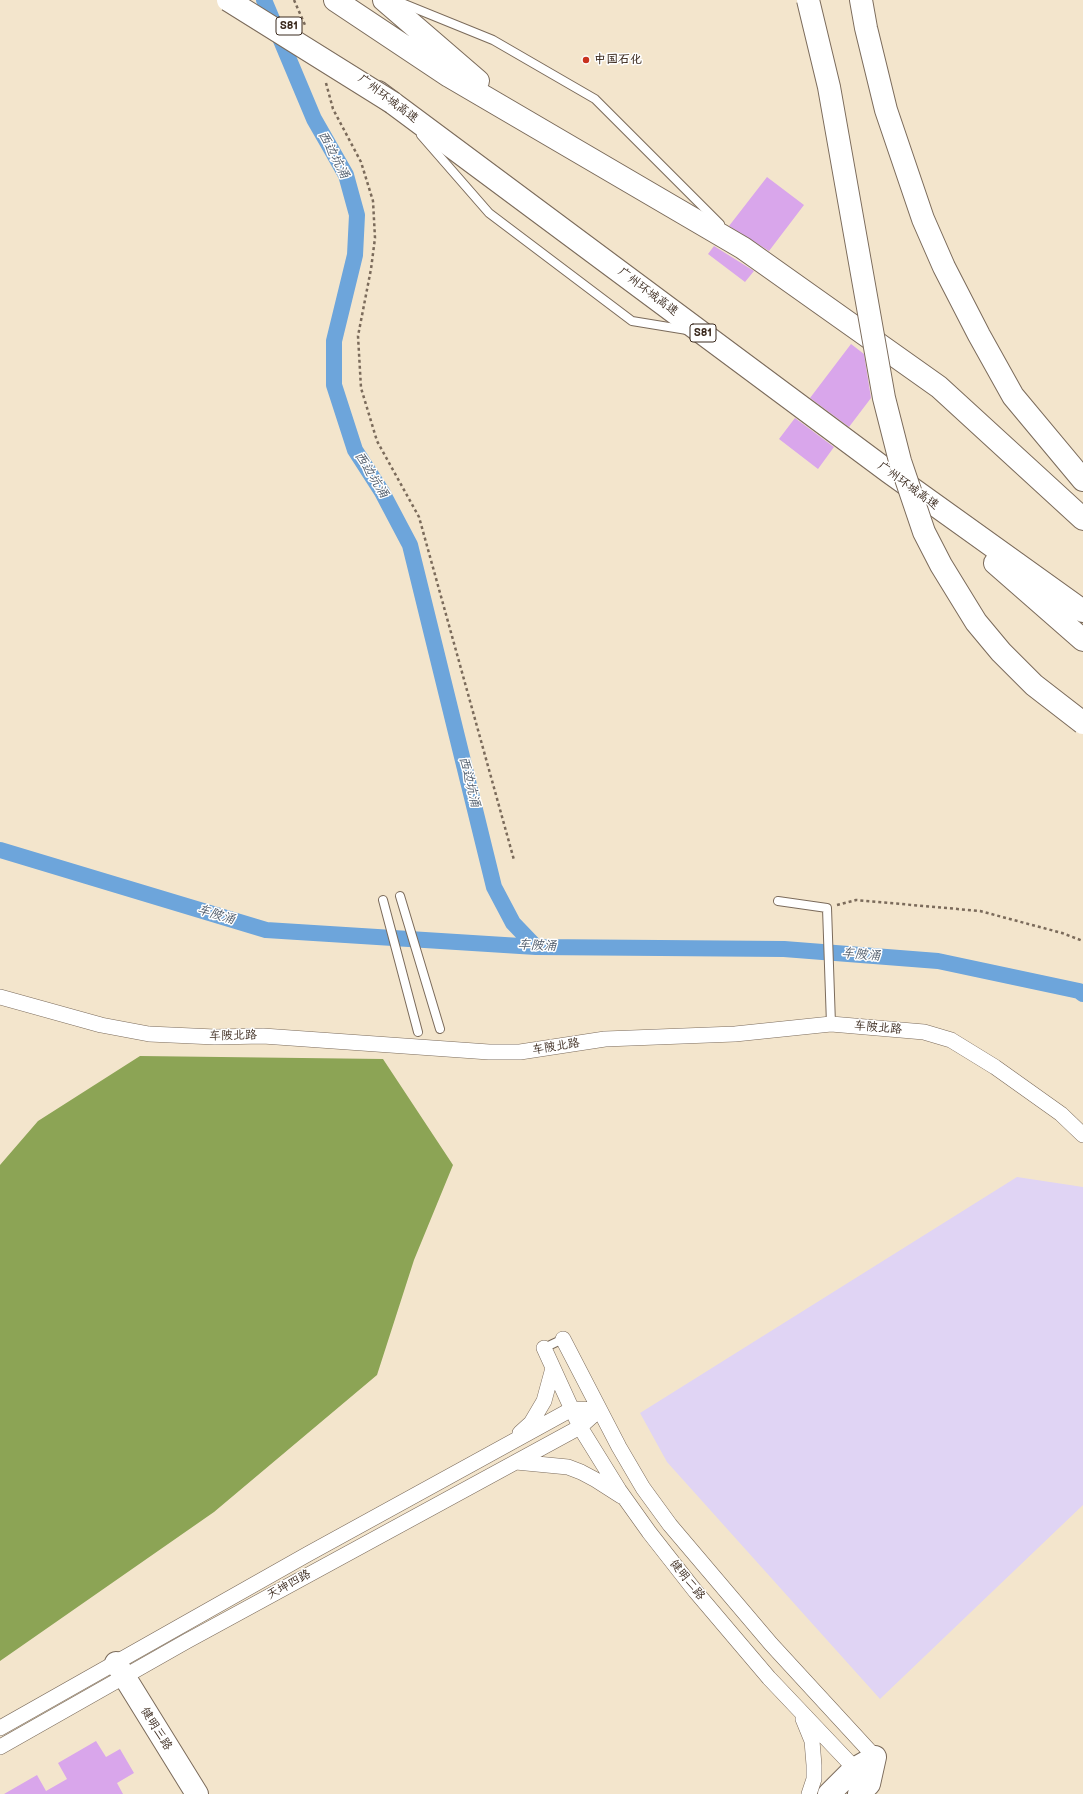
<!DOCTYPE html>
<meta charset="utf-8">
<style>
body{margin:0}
canvas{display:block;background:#f3e5cc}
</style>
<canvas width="1083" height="1794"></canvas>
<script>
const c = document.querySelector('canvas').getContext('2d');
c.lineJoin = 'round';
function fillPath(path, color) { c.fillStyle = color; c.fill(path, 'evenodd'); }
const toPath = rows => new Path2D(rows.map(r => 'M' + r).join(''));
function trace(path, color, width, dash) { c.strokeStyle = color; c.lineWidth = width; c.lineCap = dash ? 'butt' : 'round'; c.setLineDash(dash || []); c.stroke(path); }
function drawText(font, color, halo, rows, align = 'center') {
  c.font = font + ' "Balsamiq Sans","LXGW WenKai TC",sans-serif'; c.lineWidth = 3; c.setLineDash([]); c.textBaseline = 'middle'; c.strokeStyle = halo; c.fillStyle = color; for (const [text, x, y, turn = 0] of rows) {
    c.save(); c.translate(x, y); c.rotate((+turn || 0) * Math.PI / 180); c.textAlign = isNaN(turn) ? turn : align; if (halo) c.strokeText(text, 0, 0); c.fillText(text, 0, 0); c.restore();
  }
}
const built = toPath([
 [1017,1177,1083,1187,1083,1505,880,1699,667,1462,640,1413]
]);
const forest = toPath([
 [140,1056,383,1059,453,1165,414,1260,377,1375,214,1512,0,1661,0,1165,38,1121]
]);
const canal = toPath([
 [264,0,314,119,346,175,357,215,355,255,334,341,334,385,355,450,382,492,410,545,494,887,513,923,536,947],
 [0,850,266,930,536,947,784,949,938,961,1079,991,1083,994]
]);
const building = toPath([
 [767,177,804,205,769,251,729,226],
 [714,246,754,271,745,282,708,254],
 [851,344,864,354,871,398,849,427,810,398],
 [795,418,834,447,818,469,779,439],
 [96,1741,106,1757,120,1749,134,1773,117,1783,123,1794,4,1794,37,1775,46,1791,67,1779,58,1763]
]);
const path = toPath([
 [294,0,305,25],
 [326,83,333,109,361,162,373,201,375,238,371,269,358,336,361,388,377,441,419,517,514,860],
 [837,905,856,900,980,911,1062,933,1083,941]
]);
const lane = toPath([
 [397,1,493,40,595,99,720,224],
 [421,135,489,213,632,321,687,330],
 [400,896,440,1029],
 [383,900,418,1032],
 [778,901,827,908,831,1024],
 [544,1348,563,1339]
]);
const street = toPath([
 [0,997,101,1025,149,1034,215,1037,263,1036,489,1052,520,1052,605,1039,735,1034,831,1024,924,1032,951,1040,995,1067,1061,1114,1083,1135],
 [563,1339,619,1447,643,1488,670,1525,771,1644,875,1757],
 [544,1348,580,1427,619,1490,649,1532,696,1592,769,1678,861,1775],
 [520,1433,531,1423,544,1401,553,1368],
 [516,1462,568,1467,581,1472,596,1480,621,1496],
 [803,1719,812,1741,814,1765,814,1779,809,1794],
 [0,1728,308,1554,572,1409,599,1410,580,1427,187,1641,0,1747]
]);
const secondary = toPath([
 [116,1663,197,1794],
 [829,1794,854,1769,875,1757],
 [859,1794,869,1784,875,1757]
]);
const highway = toPath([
 [335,0,449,76,743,248,939,387,1083,519],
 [384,0,478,81],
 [861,0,866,28,886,110,923,219,944,267,979,335,1013,396,1083,480],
 [378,92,889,472,1083,611],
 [995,563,1083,640]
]);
const highwayBridge = toPath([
 [228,0,393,103],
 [808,0,829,87,884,398,900,461,924,532,941,565,976,622,1001,652,1034,685,1083,723]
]);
const markers = [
 [586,60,4,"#c8321e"]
];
const shields = [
 [289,26,26],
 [703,333,26]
];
const shieldNames = [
 ["S81",289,26],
 ["S81",703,333]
];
const poiNames = [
 ["中国石化",594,60]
];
const streetNames = [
 ["广州环城高速",388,99,37],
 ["广州环城高速",648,292,37],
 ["广州环城高速",908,486,36],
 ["车陂北路",878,1028,5],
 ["车陂北路",233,1036,-1],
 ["车陂北路",556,1047,-9],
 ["健明二路",687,1580,51],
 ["天坤四路",289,1585,-29],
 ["健明三路",156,1729,58]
];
const waterNames = [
 ["西边坑涌",333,155,62],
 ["西边坑涌",371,475,58],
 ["西边坑涌",469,782,76],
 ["车陂涌",216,915,17],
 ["车陂涌",537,946,2],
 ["车陂涌",861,955,5]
];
fillPath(built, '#e0d4f4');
fillPath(forest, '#8ca455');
trace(canal, '#6da5db', 16);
fillPath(building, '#d9a6eb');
trace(lane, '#7b6b5b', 10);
trace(street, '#7b6b5b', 16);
trace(secondary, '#7b6b5b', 24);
trace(highway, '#7b6b5b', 24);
trace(path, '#7b6b5b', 2.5, [3, 3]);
trace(lane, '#fff', 8);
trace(street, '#fff', 15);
trace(secondary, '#fff', 22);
trace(highway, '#fff', 22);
trace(highwayBridge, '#7b6b5b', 24, []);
trace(highwayBridge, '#fff', 22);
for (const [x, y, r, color] of markers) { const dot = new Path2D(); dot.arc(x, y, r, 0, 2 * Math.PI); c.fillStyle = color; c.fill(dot); trace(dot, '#fff', 1.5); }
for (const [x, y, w] of shields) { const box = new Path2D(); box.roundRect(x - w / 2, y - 9, w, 18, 3); c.fillStyle = '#fff'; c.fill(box); trace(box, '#3b2a1e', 1); }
drawText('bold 11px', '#3b2a1e', null, shieldNames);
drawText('bold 12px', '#3b2a1e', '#fff', poiNames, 'left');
drawText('12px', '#3b2a1e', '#fff', streetNames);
drawText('italic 13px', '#4f5b6a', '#fff', waterNames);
</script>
